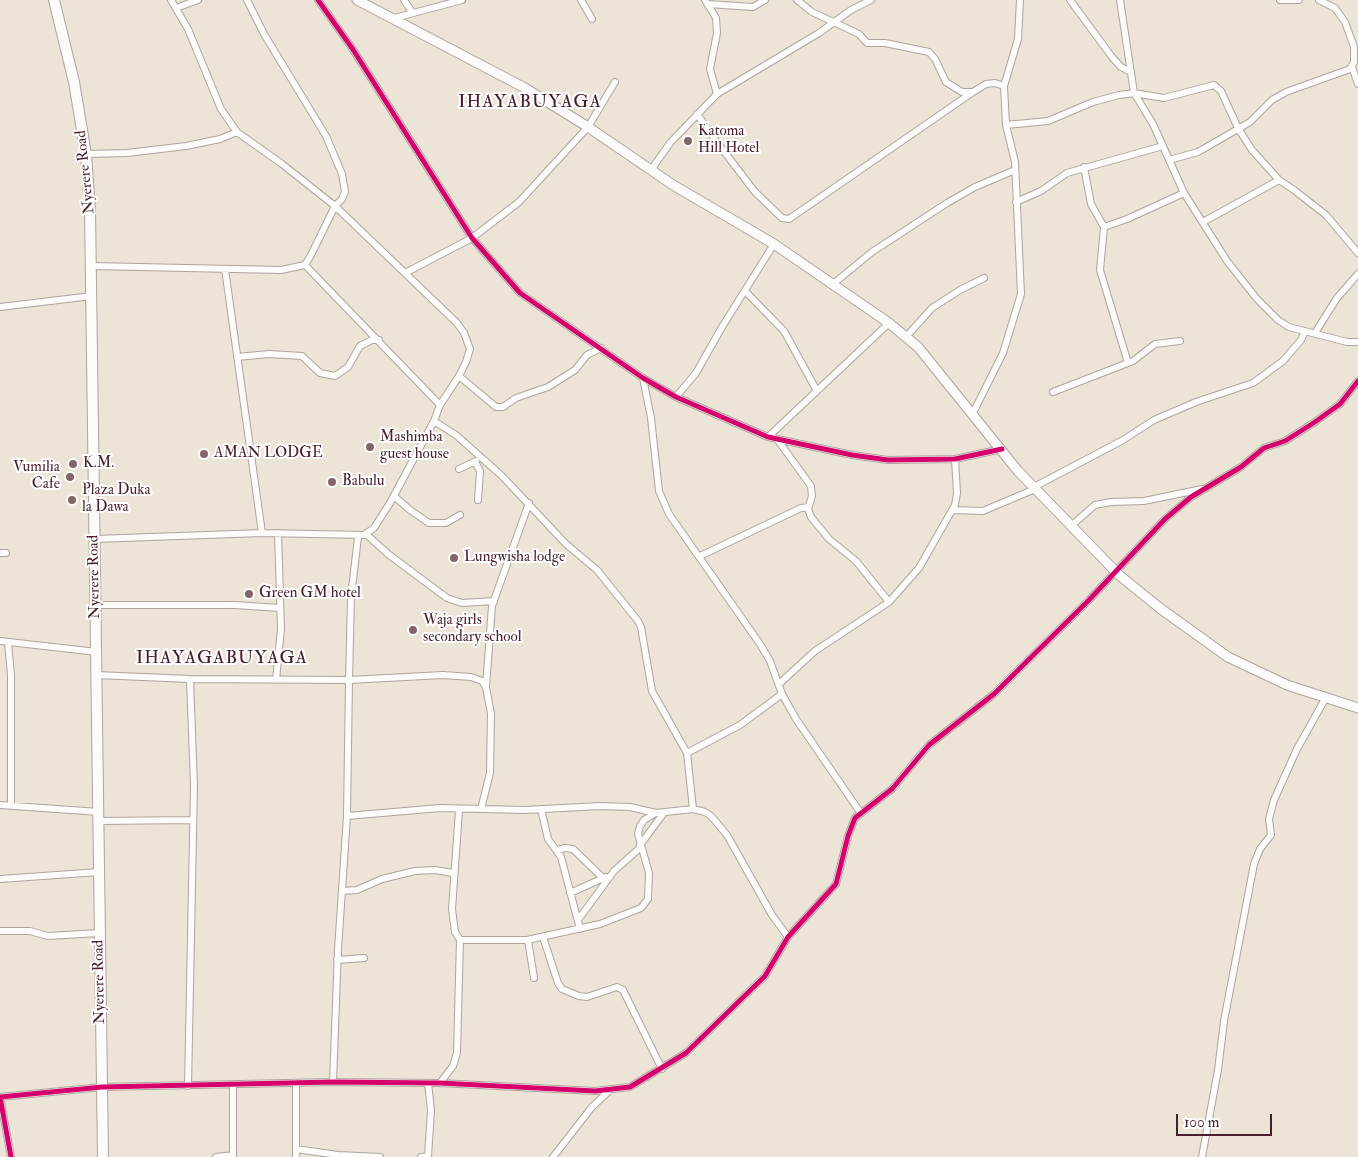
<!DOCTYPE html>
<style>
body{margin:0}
#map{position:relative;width:1358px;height:1157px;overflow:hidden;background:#ece4d7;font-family:"IM FELL Double Pica",serif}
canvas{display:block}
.scale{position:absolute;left:1176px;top:1114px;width:96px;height:22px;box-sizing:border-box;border:2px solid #4a1f2b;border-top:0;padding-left:6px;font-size:15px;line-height:18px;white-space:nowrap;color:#4a1f2b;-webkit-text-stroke:4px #fff;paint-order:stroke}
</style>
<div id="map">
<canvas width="1358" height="1157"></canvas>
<div class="scale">100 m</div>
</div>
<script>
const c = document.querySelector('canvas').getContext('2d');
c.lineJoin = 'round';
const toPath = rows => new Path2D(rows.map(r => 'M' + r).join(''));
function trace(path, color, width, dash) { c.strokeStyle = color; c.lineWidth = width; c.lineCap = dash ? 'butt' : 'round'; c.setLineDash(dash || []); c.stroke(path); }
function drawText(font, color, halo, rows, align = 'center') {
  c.font = font + ' "IM FELL Double Pica",serif'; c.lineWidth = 4; c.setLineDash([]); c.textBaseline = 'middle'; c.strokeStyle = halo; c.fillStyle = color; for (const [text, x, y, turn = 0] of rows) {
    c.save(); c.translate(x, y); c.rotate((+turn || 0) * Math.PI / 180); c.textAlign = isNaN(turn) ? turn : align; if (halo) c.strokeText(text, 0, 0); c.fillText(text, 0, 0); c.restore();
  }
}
const minor = toPath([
 [171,0,188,29,221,109,237,132,282,164,335,206,457,323,464,333,470,349,466,362,459,376,496,407,503,407,516,398,548,387,575,370,587,355,601,348],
 [318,0,352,48,472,238,520,293,643,378,676,397,768,437,852,455,888,460,955,459,1002,449],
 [404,0,412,12],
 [581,0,592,19],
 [705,0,716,18,717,33,710,69,717,94],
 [797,0,812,12,859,34,867,43,885,43,929,52,935,59,946,82,962,92,973,92],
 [1070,0,1112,57,1121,67,1131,72],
 [1120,0,1134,93,1153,124,1184,193,1227,261,1257,299,1278,320,1289,327,1347,342,1358,342],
 [1280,0,1299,0],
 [708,4,753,7,765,0],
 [176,8,198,0],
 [391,19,462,0],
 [1352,67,1358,84],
 [697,114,716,141,755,192,782,218,789,219,973,92,986,84,995,83,1004,86],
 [1006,125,1048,121,1093,102,1119,95,1134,93,1164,98,1214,85,1221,91,1238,128,1252,150,1279,180,1294,190,1326,215,1358,253],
 [86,154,127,153,186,146,220,139,237,132],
 [1169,160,1198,152,1250,122,1272,100,1286,92,1350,69,1354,62,1354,47,1345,22,1335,8,1319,0],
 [1084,167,1091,204,1104,227,1100,270,1128,363],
 [651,170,670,143,717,94,819,33,851,10,871,0],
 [1016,202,1041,191,1067,173,1163,146],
 [1203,222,1279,180],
 [1104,227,1127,219,1184,193],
 [305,265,440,405],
 [91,266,281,270,305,265,311,255,335,206,342,199,345,192,342,174,326,136,264,34,247,0],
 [225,269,262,533],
 [405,273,472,238,519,202,588,127,615,82],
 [833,284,872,252,947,203,975,187,1015,170],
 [746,292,784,331,817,391],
 [0,307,92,296],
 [1315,333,1337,298,1358,274],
 [906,337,932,308,960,290,984,278],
 [237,357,269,354,302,356,320,373,335,376,348,367,360,346,372,340,379,340],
 [643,378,651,418,659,491,669,514,760,644,770,661,782,694,796,719,860,812],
 [1053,392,1133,361,1155,344,1180,341],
 [676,397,696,373,722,327,774,244],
 [973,413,1003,353,1021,294,1015,162,1006,125,1004,86,1018,39,1020,0],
 [434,421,456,435,502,476,566,544,597,570,638,621,641,627,652,691,687,753,693,809],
 [768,437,889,323],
 [777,439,811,486,812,496,808,509,811,517,829,539,856,561,889,602],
 [475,462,480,471,478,500],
 [459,469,476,461],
 [1034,487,1123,440,1154,420,1196,402,1253,383,1283,361,1301,340,1305,331],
 [394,496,410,510,429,523,446,523,460,515],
 [953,510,983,511,1035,489],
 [1071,526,1095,505,1111,502,1144,501,1202,489],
 [366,534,388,554,447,598,462,603,494,601],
 [95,539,262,533,364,535,374,528,390,503,434,421,440,405,459,376],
 [0,553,6,553],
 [700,556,801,508,808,507],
 [96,605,235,605,280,608],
 [0,641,97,652],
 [8,642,11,675,11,805],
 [96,675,190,679,349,680,351,597,358,537],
 [276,680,281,629,278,533],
 [779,684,815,651,889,602,919,568,955,505,957,493,955,459],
 [486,687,492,606,529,503],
 [687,753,740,725,782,694],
 [0,805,99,812],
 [541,809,548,839,561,857,580,929],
 [459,810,452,909,455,932,460,940,527,940,600,924,641,908,648,899,649,873,638,834,640,826,644,820,656,813],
 [347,816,440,808,525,810,600,806,630,807,656,813,693,809,705,812,711,816,727,835,772,915,788,937],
 [99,821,193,820],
 [640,845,663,814],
 [557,850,565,848,573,849,603,878],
 [0,879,99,872],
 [342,891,357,890,382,879,415,871,435,870,453,873],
 [570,893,606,877],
 [578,920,614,871,641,847],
 [0,931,30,931,48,936,99,933],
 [543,937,558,983,562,989,579,996,587,997,617,987,623,990,662,1069],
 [528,940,534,978],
 [337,960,364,958],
 [333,1082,338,949,347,816,349,680,443,675,471,677,482,681,486,687,491,714,490,773,481,809],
 [440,1083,453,1066,457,1053,460,940],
 [233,1085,233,1157],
 [188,1086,194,786,190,679],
 [296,1149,338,1155,380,1157],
 [11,1157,0,1097,102,1087,333,1082,440,1083,595,1091,630,1087,686,1053,765,976,788,937,836,884,848,836,855,818,892,789,929,745,994,694,1089,600,1165,519,1191,497,1241,467,1264,448,1285,441,1315,422,1340,404,1358,381],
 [216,1157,233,1155],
 [296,1157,296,1083],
 [421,1157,428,1156],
 [428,1157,431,1110,428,1083],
 [553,1157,592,1107,609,1091],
 [1202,1157,1218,1070,1224,1021,1254,864,1260,849,1271,835,1269,819,1274,800,1297,749,1325,699]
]);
const major = toPath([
 [357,0,525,88,588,127,673,185,774,244,889,323,918,347,1018,471,1119,575,1161,609,1228,657,1287,685,1358,708]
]);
const highway = toPath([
 [54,0,74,82,86,154,90,210,103,1157]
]);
const cycleway = toPath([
 [318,0,352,48,472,238,520,293,643,378,676,397,768,437,852,455,888,460,955,459,1002,449],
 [11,1157,0,1097,102,1087,333,1082,440,1083,595,1091,630,1087,686,1053,765,976,788,937,836,884,848,836,855,818,892,789,929,745,994,694,1089,600,1165,519,1191,497,1241,467,1264,448,1285,441,1315,422,1340,404,1358,381]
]);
const markers = [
 [688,141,5,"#836467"],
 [370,447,5,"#836467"],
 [204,454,5,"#836467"],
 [73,464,5,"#836467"],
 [70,477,5,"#836467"],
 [332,482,5,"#836467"],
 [72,500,5,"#836467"],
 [454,558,5,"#836467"],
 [249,594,5,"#836467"],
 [413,630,5,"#836467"]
];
const poiNames = [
 ["Katoma",698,132],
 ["Hill Hotel",698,149],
 ["Mashimba",380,438],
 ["guest house",380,455],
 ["AMAN LODGE",214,454],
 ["K.M.",83,464],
 ["Vumilia",60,468,"right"],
 ["Cafe",60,485,"right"],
 ["Babulu",342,482],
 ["Plaza Duka",82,491],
 ["la Dawa",82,508],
 ["Lungwisha lodge",464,558],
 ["Green GM hotel",259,594],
 ["Waja girls",423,621],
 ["secondary school",423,638]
];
const streetNames = [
 ["Nyerere Road",86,172,-96],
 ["Nyerere Road",95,577,-91],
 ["Nyerere Road",100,982,-91]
];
const quarterNames = [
 ["IHAYABUYAGA",530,103],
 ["IHAYAGABUYAGA",222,659]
];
trace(minor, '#aea49e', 8);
trace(major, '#aea49e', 11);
trace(highway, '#aea49e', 12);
trace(minor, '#fcfbf9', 6);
trace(major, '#fcfbf9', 9);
trace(highway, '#fcfbf9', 10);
trace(cycleway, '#d6006c', 5);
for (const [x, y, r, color] of markers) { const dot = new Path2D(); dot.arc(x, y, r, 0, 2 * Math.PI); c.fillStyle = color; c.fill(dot); trace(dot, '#fff', 2); }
drawText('15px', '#4a1f2b', '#fff', poiNames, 'left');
drawText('15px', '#4a1f2b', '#fff', streetNames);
c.letterSpacing = '1px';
drawText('18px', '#4a1f2b', '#fff', quarterNames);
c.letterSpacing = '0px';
</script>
